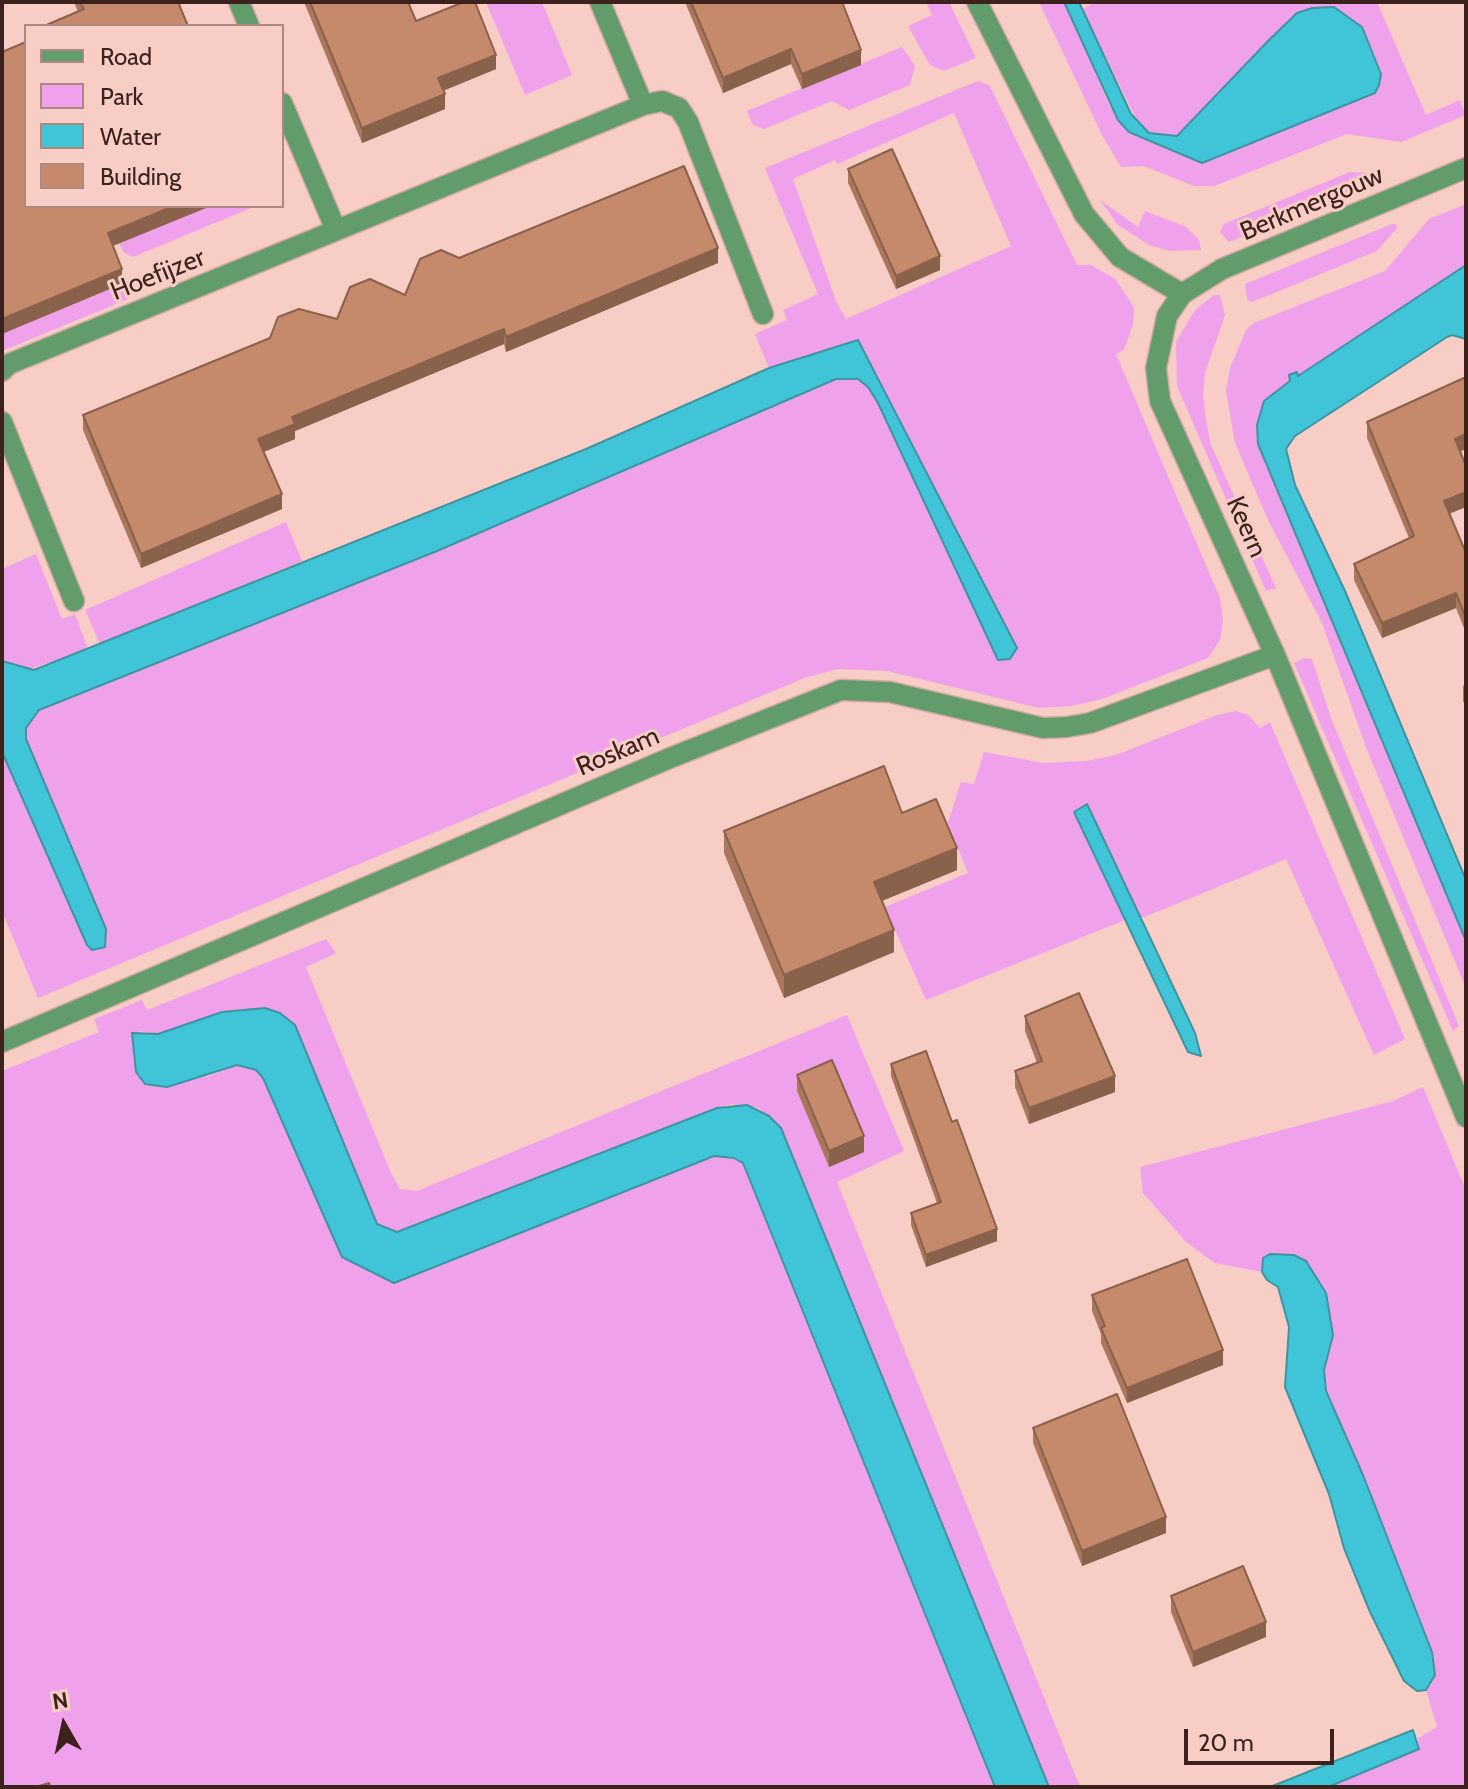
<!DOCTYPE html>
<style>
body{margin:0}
#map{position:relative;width:1468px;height:1789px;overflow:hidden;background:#f8cdc6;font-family:Cabin,sans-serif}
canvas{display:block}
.frame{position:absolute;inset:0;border:4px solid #3c211d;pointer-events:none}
.legend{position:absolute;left:24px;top:24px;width:260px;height:184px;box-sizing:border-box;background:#f8cdc6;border:2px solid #ad8882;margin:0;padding:10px 14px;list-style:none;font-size:24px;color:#3c211d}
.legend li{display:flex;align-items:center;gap:16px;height:40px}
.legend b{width:40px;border:2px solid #ad8882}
.north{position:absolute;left:24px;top:1685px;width:80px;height:80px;-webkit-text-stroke:6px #f8cdc6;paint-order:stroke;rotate:351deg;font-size:22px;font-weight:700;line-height:32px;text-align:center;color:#3c211d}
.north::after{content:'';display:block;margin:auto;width:28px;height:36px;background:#3c211d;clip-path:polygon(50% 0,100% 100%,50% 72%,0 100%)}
.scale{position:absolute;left:1184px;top:1729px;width:150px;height:36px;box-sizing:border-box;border:4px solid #3c211d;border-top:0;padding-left:10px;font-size:24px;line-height:28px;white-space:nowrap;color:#3c211d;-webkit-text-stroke:6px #f8cdc6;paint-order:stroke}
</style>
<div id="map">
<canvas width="1468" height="1789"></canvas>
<div class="frame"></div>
<ul class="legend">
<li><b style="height:10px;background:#629b6c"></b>Road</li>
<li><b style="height:22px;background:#f0a1ec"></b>Park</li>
<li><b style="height:22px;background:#40c5d8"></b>Water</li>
<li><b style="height:22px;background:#c58a6b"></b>Building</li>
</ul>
<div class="north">N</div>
<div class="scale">20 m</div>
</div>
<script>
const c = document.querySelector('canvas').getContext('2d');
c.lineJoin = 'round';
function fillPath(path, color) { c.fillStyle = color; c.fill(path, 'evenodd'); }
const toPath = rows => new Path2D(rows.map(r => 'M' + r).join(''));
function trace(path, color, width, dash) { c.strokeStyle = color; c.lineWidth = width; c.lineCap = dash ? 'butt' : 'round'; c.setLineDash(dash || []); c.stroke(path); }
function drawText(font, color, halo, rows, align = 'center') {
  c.font = font + ' Cabin,sans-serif'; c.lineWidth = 6; c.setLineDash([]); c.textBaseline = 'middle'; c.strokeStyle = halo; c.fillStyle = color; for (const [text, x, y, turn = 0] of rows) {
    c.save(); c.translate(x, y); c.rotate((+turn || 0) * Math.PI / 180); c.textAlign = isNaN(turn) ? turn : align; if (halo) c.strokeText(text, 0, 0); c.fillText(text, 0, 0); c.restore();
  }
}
const green = toPath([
 [486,2,542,2,572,75,525,95],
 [926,2,949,2,976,58,944,71,930,65,908,26,932,15],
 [1039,2,1064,2,1110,107,1129,132,1202,162,1381,74,1362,27,1270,39,1177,136,1149,133,1140,127,1082,9,1096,2,1377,2,1426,115,1460,100,1466,115,1401,142,1347,134,1214,186,1194,186,1144,166,1121,167,1102,135],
 [902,47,915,66,910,85,849,110,832,101,764,129,753,125,747,111],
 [978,81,990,86,1077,265,1091,265,1115,279,1134,307,1133,325,1124,350,1116,354,1220,598,1223,620,1220,640,1208,658,1102,699,1071,706,1039,708,887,671,838,669,807,677,38,998,2,911,2,752,4,755,26,739,26,728,39,710,836,379,858,379,868,387,878,403,998,660,1010,659,1017,648,859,340,769,368,755,334,787,320,783,310,818,294,765,168],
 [954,113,1011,246,846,319,836,301,793,179,835,160,837,164],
 [1350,172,1372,173,1375,180,1229,242,1220,232,1224,224],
 [1100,200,1138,227,1145,211,1186,227,1199,240,1201,250,1170,251,1149,245,1118,225],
 [1466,204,1466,265,1264,401,1258,444,1466,941,1466,988,1367,750,1322,623,1268,520,1235,443,1226,391,1230,368,1246,330,1254,323,1385,271,1429,219],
 [205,206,256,206,133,257,123,252,118,241],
 [1392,224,1396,224,1397,228,1377,251,1252,302,1247,299,1245,284],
 [121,284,128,299,2,351,2,333],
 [1214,295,1220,295,1225,315,1205,373,1203,394,1206,421,1211,445,1276,588,1266,591,1177,386,1176,342,1195,310],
 [286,522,302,561,100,644,85,610],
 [36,554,62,619,75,614,88,649,27,670,2,661,2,569],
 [1305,658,1312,659,1331,718,1459,1026,1453,1031,1294,663],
 [1236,711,1248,715,1260,728,1270,722,1405,1039,1374,1055,1286,859,1142,918,1074,812,1125,920,926,1000,885,907,968,873,948,823,961,782,974,784,984,752,1043,763,1086,761,1116,755,1217,715],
 [326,939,336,953,306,967,391,1173,400,1189,417,1191,847,1015,904,1151,837,1182,1080,1787,1049,1787,781,1128,769,1116,758,1108,731,1104,717,1108,397,1232,377,1224,295,1025,265,1008,226,1012,158,1034,139,1031,207,1077,237,1065,256,1070,263,1078,342,1257,714,1156,734,1158,743,1163,995,1787,2,1787,2,1071,99,1032,94,1019,142,1000,147,1010],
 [1423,1087,1466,1190,1466,1787,1328,1787,1419,1749,1418,1738,1437,1727,1426,1690,1435,1675,1432,1652,1363,1475,1326,1391,1324,1370,1333,1335,1263,1258,1262,1272,1215,1263,1186,1242,1143,1193,1140,1167,1393,1101]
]);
const water = toPath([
 [1064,2,1079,2,1131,114,1149,133,1177,136,1270,39,1297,13,1312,8,1334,7,1362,27,1381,74,1379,85,1375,93,1202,163,1129,132,1118,120,1064,2],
 [1466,265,1466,339,1452,335,1447,337,1295,436,1286,449,1295,485,1345,591,1466,880,1466,941,1258,444,1257,425,1264,401,1290,381,1289,375,1297,372,1298,376,1466,265],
 [858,340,1017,648,1010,659,998,660,878,403,868,387,858,379,836,379,437,551,39,710,26,728,26,739,106,929,105,947,92,950,87,945,2,752,2,661,34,670,586,449,769,368,858,340],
 [1087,804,1195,1033,1201,1056,1188,1052,1074,812,1087,804],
 [265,1008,280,1013,295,1025,377,1224,397,1232,717,1108,747,1105,769,1116,781,1128,1049,1787,995,1787,743,1163,734,1158,714,1156,394,1283,342,1257,263,1078,256,1070,237,1065,167,1087,145,1084,136,1072,132,1033,158,1034,222,1012,265,1008],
 [1270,1254,1294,1255,1306,1261,1326,1293,1333,1335,1324,1370,1326,1391,1363,1475,1432,1652,1435,1675,1426,1690,1417,1691,1404,1681,1370,1612,1344,1548,1329,1494,1285,1387,1289,1327,1278,1287,1267,1280,1262,1272,1263,1258,1270,1254],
 [1413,1730,1419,1749,1328,1787,1270,1787,1413,1730]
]);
const minor = toPath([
 [239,2,249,26],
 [600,2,643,105],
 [977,2,1084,214,1120,257,1182,294],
 [282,103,336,230],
 [1466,168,1222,269,1182,294,1167,316,1156,368,1160,401,1275,655,1466,1117],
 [2,371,9,364,643,105,662,101,679,108,688,122,763,314],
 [2,422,74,601],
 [2,1042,670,758,841,690,890,692,1043,728,1067,727,1090,723,1275,655]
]);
const wall = toPath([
 [74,2,178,2,78,12],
 [304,2,408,2,416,21,496,69,444,90,445,109,362,143],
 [685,2,842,2,861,65,802,89,791,64,723,93],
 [848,169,940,270,896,289,848,183],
 [718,263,506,352,504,344,295,431,295,439,264,452,282,509,141,568,83,430,83,415,337,319,405,295],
 [1367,422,1460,452,1449,514,1466,553,1466,633,1456,608,1382,638,1354,580,1354,564,1409,538,1367,438],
 [1466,685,1466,707,1463,701,1463,686],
 [902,813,957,870,882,901,894,952,784,998,724,853,724,831],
 [1025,1016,1115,1092,1029,1124,1015,1087,1015,1071,1037,1063,1025,1031],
 [891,1064,997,1241,926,1267,911,1225,911,1213,937,1203,891,1076],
 [797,1075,864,1152,829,1167,797,1091],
 [1092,1295,1223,1365,1127,1403,1101,1343,1101,1334,1092,1311],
 [1033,1428,1166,1533,1082,1566,1033,1443],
 [1171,1596,1266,1637,1193,1667,1171,1612]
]);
const shadedWall = toPath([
 [791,49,791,64,723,93,723,78],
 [861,50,861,65,802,89,802,74],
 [496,55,496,69,438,93,438,78],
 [445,94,445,109,362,143,362,128],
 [174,206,211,206,108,248,108,233],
 [718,248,718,263,506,352,506,337],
 [940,256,940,270,896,289,896,276],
 [122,269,122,284,2,334,2,319],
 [504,329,504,344,295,431,295,439,258,454,258,439,292,417],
 [1466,434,1466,449,1455,454,1455,439],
 [1466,492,1466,507,1444,516,1444,501],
 [282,494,282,509,141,568,141,554],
 [1456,593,1456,608,1382,638,1382,623],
 [957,848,957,870,874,904,874,882],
 [894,930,894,952,784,998,784,975],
 [1115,1076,1115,1092,1029,1124,1029,1108],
 [864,1136,864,1152,829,1167,829,1151],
 [997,1229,997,1241,926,1267,926,1255],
 [1223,1350,1223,1365,1127,1403,1127,1388],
 [1166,1517,1166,1533,1082,1566,1082,1551],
 [1266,1622,1266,1637,1193,1667,1193,1652]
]);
const building = toPath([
 [80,2,178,2,188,26,44,26,84,9,80,2],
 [310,2,408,2,416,21,464,2,475,2,496,55,438,78,445,94,362,128,310,2],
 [691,2,842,2,861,50,802,74,791,49,723,78,691,2],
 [26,42,26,206,174,206,108,233,122,269,2,319,2,52,26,42],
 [892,149,940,256,896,276,848,169,892,149],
 [684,166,718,248,506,337,504,329,292,417,295,424,258,439,282,494,141,554,83,415,270,338,278,317,299,309,337,319,350,287,370,279,405,295,420,259,441,250,459,258,684,166],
 [1466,377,1466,434,1455,439,1466,466,1466,492,1444,501,1466,553,1466,618,1456,593,1382,623,1354,564,1414,536,1367,422,1466,377],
 [884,766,902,813,936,799,957,848,874,882,894,930,784,975,724,831,884,766],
 [1079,993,1115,1076,1029,1108,1015,1071,1042,1061,1025,1016,1079,993],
 [926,1051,952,1122,957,1120,997,1229,926,1255,911,1213,941,1202,891,1064,926,1051],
 [832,1060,864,1136,829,1151,797,1075,832,1060],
 [1187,1259,1223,1350,1127,1388,1101,1328,1105,1326,1092,1295,1187,1259],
 [1117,1394,1166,1517,1082,1551,1033,1428,1117,1394],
 [1243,1566,1266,1622,1193,1652,1171,1596,1243,1566],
 [49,1783,50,1787,36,1787,49,1783]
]);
const streetNames = [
 ["Berkmergouw",1312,204,-23],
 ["Hoefijzer",158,275,-22],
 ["Keern",1246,527,66],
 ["Roskam",618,752,-23]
];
fillPath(green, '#f0a1ec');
fillPath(water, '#40c5d8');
trace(water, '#3f94a0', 2);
trace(minor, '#d2aba4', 23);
trace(minor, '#629b6c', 20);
fillPath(wall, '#a9775c');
fillPath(shadedWall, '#8a614b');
fillPath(building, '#c58a6b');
trace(building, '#8a614b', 2);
drawText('26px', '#3c211d', '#f8cdc6', streetNames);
</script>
